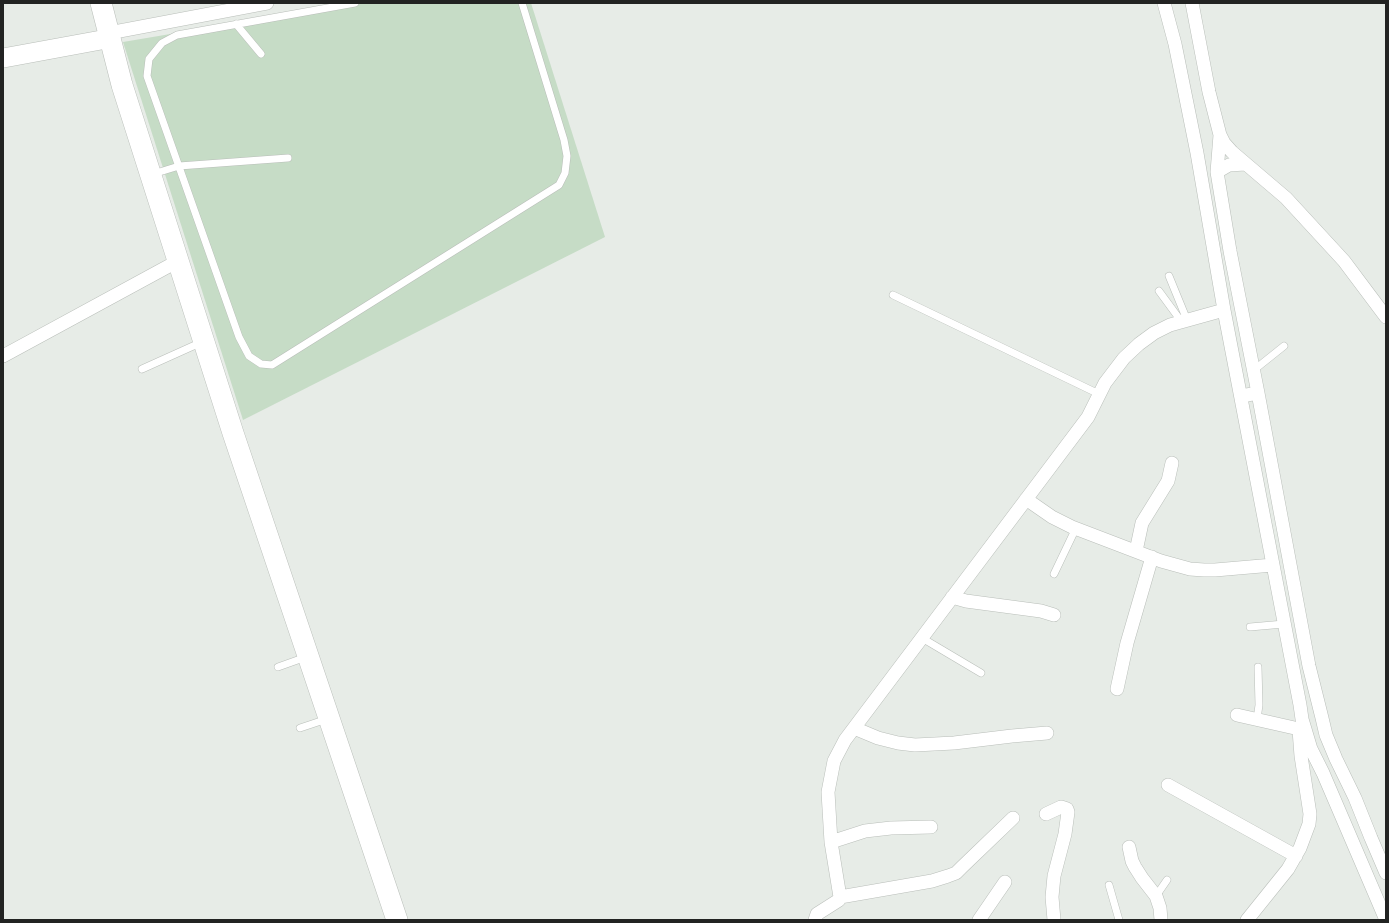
<!DOCTYPE html>
<style>
body{margin:0}
#map{position:relative;width:1389px;height:923px;overflow:hidden;background:#e7ece7;font-family:Arial,sans-serif}
canvas{display:block}
.frame{position:absolute;inset:0;border:4px solid #222322;pointer-events:none}
</style>
<div id="map">
<canvas width="1389" height="923"></canvas>
<div class="frame"></div>
</div>
<script>
const c = document.querySelector('canvas').getContext('2d');
c.lineJoin = 'round';
function fillPath(path, color) { c.fillStyle = color; c.fill(path, 'evenodd'); }
const toPath = rows => new Path2D(rows.map(r => 'M' + r).join(''));
function trace(path, color, width, dash) { c.strokeStyle = color; c.lineWidth = width; c.lineCap = dash ? 'butt' : 'round'; c.setLineDash(dash || []); c.stroke(path); }
const green = toPath([
 [354,3,531,3,605,237,243,420,123,42]
]);
const service = toPath([
 [355,3,177,35,162,43,149,59,147,76,239,337,249,356,261,364,272,365,559,185,565,173,567,156,564,140,522,3],
 [236,24,261,54],
 [3,52,107,33],
 [153,174,179,166,288,158],
 [1169,276,1187,320],
 [1159,291,1181,321],
 [893,295,1099,394],
 [142,369,202,342],
 [1254,370,1284,346],
 [1054,574,1076,528],
 [1250,627,1284,624],
 [922,638,981,673],
 [278,667,306,657],
 [1257,719,1259,705,1258,667],
 [300,728,327,719],
 [1109,885,1119,920],
 [1156,896,1167,880]
]);
const minor = toPath([
 [1164,3,1175,44,1197,153,1224,310,1300,705,1302,719,1311,749,1323,773,1386,920],
 [1192,3,1209,92,1220,135,1224,143,1232,152,1286,198,1344,261,1386,317],
 [109,33,267,3],
 [3,61,111,41],
 [1220,135,1217,172,1230,251,1258,393],
 [1217,172,1229,165,1245,164],
 [3,356,178,261],
 [1241,396,1258,393,1309,666,1322,718,1326,735,1336,759,1355,798,1371,838,1386,873],
 [1026,499,1052,517,1072,527,1161,561,1190,569,1204,570,1215,570,1273,565],
 [1136,551,1142,523,1168,481,1172,463],
 [952,597,966,601,1041,611,1054,615],
 [1117,689,1127,643,1152,557],
 [1237,715,1299,729],
 [854,728,878,738,898,743,915,745,954,743,1012,736,1047,733],
 [1168,785,1296,856],
 [1046,814,1061,807,1067,809,1068,812,1065,834,1054,876,1052,897,1054,920],
 [831,842,865,831,891,828,931,827],
 [1129,847,1132,861,1135,867,1142,878,1156,896,1160,908,1161,920],
 [840,897,932,881,948,876,956,873,962,867,1013,818],
 [815,920,817,914,839,900,840,897,831,842,828,792,834,761,845,740,1088,417,1105,383,1124,358,1139,344,1154,333,1170,325,1224,310],
 [979,920,1005,882],
 [1247,920,1288,869,1300,848,1309,824,1310,814,1301,756,1299,730]
]);
const primary = toPath([
 [101,3,122,85,233,433,397,920]
]);
fillPath(green, '#c6dcc6');
trace(service, '#b9beb9', 8);
trace(minor, '#b9beb9', 14);
trace(primary, '#b9beb9', 22);
trace(service, '#fff', 7);
trace(minor, '#fff', 13);
trace(primary, '#fff', 21);
</script>
